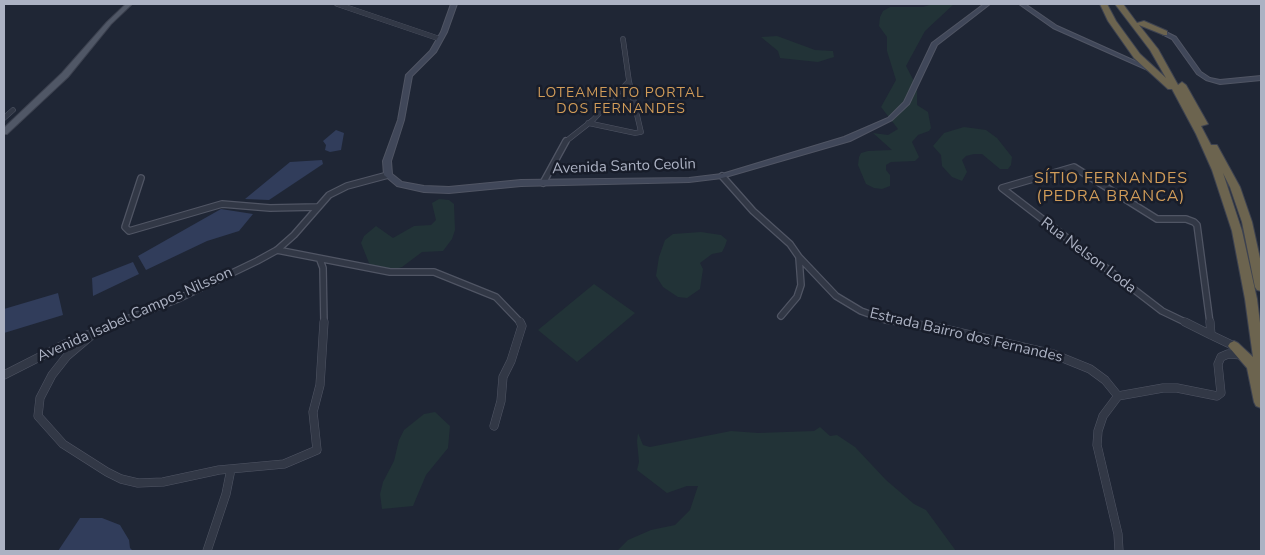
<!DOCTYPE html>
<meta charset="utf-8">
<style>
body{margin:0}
#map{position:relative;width:1265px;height:555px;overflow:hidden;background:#1f2635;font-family:"Nunito Sans",sans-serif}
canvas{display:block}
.frame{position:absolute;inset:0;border:5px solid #acb2c3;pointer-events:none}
</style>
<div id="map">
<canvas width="1265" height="555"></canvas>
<div class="frame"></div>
</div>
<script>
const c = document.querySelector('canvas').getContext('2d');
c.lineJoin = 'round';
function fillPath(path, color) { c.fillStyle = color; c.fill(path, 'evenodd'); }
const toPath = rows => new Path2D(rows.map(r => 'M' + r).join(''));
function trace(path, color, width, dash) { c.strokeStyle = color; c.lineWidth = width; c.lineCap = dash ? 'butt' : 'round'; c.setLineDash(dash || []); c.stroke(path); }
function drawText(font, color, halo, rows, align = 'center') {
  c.font = font + ' "Nunito Sans",sans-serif'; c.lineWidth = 5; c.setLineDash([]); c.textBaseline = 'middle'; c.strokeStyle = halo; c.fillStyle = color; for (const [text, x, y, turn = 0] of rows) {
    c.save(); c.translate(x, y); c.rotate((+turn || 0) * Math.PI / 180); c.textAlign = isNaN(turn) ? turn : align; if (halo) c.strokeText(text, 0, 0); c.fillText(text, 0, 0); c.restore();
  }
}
const green = toPath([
 [933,4,954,4,925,31,906,66,917,87,917,105,928,112,931,128,929,131,918,135,912,142,919,157,915,161,891,162,886,165,886,170,890,175,890,186,882,189,874,188,866,184,858,165,859,157,861,153,868,151,892,150,873,133,888,135,898,129,881,107,896,80,887,51,887,37,879,26,880,17,883,11,890,7,923,7],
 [777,36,815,50,833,51,834,57,818,62,780,58,778,51,761,37],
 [964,127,986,130,997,138,1012,157,1011,165,1008,169,1000,169,982,154,974,154,966,156,962,160,967,172,962,181,952,177,942,166,941,155,933,146,944,133],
 [439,199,449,200,454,204,455,230,452,239,443,251,422,252,402,267,392,270,374,268,369,263,361,243,364,236,376,226,393,238,414,226,431,225,436,220,432,203],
 [701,232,721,235,727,240,725,246,722,252,712,254,700,263,703,269,700,289,687,298,678,297,663,287,656,276,659,257,665,240,673,234],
 [594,284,635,313,577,362,538,330],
 [435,412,450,426,448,448,426,475,413,506,382,509,380,494,383,482,394,461,399,440,404,430,424,414],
 [820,427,830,436,837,435,855,447,886,480,914,504,926,510,956,551,617,551,628,540,651,530,675,525,690,510,698,486,687,486,667,493,637,470,639,462,637,441,638,433,643,445,650,447,731,431,758,433,814,431]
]);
const water = toPath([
 [336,130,344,133,341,150,330,152,325,150,326,145,323,141],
 [322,160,323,164,269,200,245,199,290,162],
 [221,209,253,214,239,231,207,241,146,270,138,256],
 [133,262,139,274,93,296,92,278],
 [58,293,63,315,4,333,4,309],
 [80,518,102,518,120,525,129,540,130,548,133,551,58,551]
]);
const streetFar2 = toPath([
 [337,4,440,39],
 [4,118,13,110],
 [588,123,635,133,641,132,629,81],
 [565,142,593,120,629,81,623,39]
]);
const streetFar1 = toPath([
 [722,176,753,211,790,244,799,257,836,296,861,311,886,320,908,323],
 [141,178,125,227,129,231,222,204,270,208,317,207],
 [543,183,566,141],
 [277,250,390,272,434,272,496,297,521,323],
 [320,260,323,268,324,323],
 [781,316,797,297,801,285,799,258],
 [117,323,180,298,257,261,277,250,294,235,329,195,347,186,388,175],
 [1187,323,1162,311,1002,188,1074,167,1157,219,1186,219,1194,222,1197,225,1210,323]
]);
const street = toPath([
 [899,322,940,328,1053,354,1090,369,1105,380,1118,396,1103,416,1098,431,1097,445,1118,534,1119,551],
 [1185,322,1211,335],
 [1210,322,1211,335],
 [93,334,67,356,52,375,40,398,38,416,63,444,107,472,121,479,138,483,163,482,219,470,284,464,317,450,313,412,320,385,324,322],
 [1211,335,1234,346],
 [4,375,65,344,120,322],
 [1118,396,1163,388,1177,388,1217,396,1221,393,1218,364,1221,357,1228,354,1242,355],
 [494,426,501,401,503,377,511,361,522,326,520,322],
 [207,551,226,494,231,469]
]);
const secondary = toPath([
 [451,4,457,4,447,32,436,52,412,76,404,120,391,161,392,174,402,182,424,186,449,187,521,180,689,178,722,174,844,137,888,118,904,102,932,43,984,4,990,4,937,45,909,104,892,120,850,141,722,178,689,182,521,186,449,193,424,192,397,186,384,175,383,161,398,120,406,75,430,51,441,32,451,4],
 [1019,4,1025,4,1057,26,1155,70,1152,72,1150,71,1053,28,1019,4],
 [1162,32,1166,32,1176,37,1201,72,1210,78,1220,80,1261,76,1261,80,1220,84,1206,80,1197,74,1172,39,1162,34,1162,32]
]);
const primary = toPath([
 [126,4,132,4,111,24,68,77,7,134,4,134,4,128,62,73,107,22,126,4]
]);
const highway = toPath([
 [1100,4,1107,4,1116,21,1140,54,1166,78,1150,50,1115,4,1123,4,1137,23,1144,21,1167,31,1167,35,1164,35,1139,25,1158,49,1178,85,1182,82,1186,85,1208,124,1201,126,1211,145,1217,145,1240,187,1252,222,1261,263,1261,291,1257,290,1255,287,1242,222,1230,187,1223,173,1242,231,1257,299,1261,331,1261,408,1256,406,1254,402,1247,368,1228,346,1230,343,1234,341,1238,343,1253,357,1245,299,1232,231,1212,170,1196,134,1172,89,1168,89,1134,58,1108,21,1100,4]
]);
const farNeighbourhoodnames = [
 ["LOTEAMENTO PORTAL",621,94],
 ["DOS FERNANDES",621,110]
];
const streetNames = [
 ["Avenida Santo Ceolin",624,167,-2],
 ["Rua Nelson Loda",1088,256,37],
 ["Avenida Isabel Campos Nilsson",135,315,-24],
 ["Estrada Bairro dos Fernandes",966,336,13]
];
const neighbourhoodNames = [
 ["SÍTIO FERNANDES",1111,179],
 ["(PEDRA BRANCA)",1111,197]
];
fillPath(green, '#223337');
fillPath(water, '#313d5b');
trace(streetFar2, '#505564', 5.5);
trace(streetFar1, '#505564', 8);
trace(street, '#505564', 9);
trace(secondary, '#505564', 2);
trace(primary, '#3c414f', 2);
trace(highway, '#3d4250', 2);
trace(streetFar2, '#323846', 4.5);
trace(streetFar1, '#323846', 5.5);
trace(street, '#323846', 8);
fillPath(secondary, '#404759');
fillPath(primary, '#505766');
fillPath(highway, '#6c644f');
c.letterSpacing = '1px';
drawText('14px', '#d19c59', '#181d2a', farNeighbourhoodnames);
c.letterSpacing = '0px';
drawText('15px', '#acb2c3', '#181d2a', streetNames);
c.letterSpacing = '1px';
drawText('16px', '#d19c59', '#181d2a', neighbourhoodNames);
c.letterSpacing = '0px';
</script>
